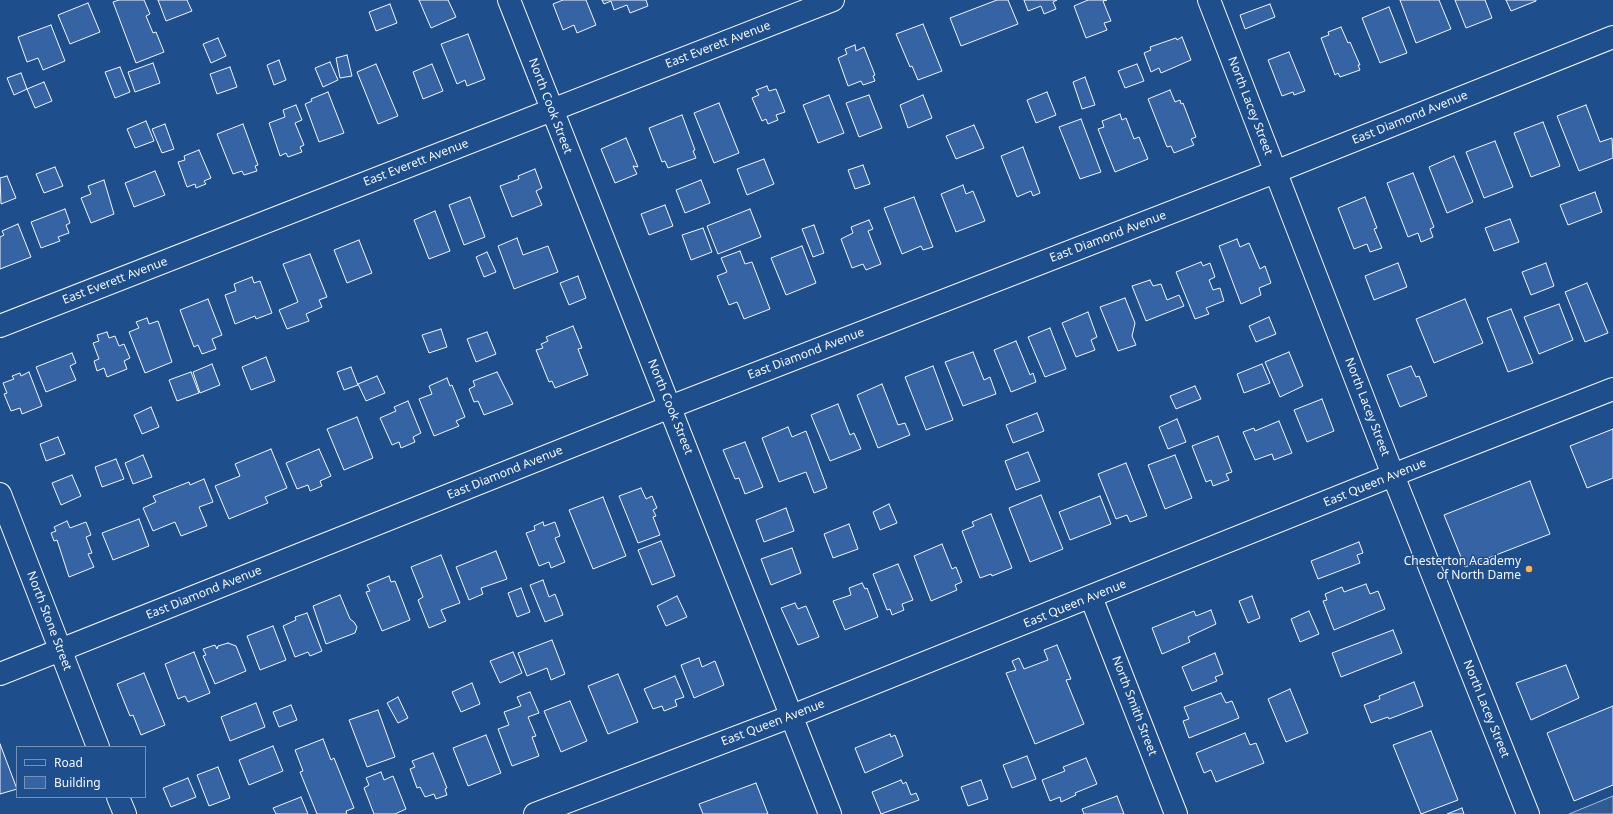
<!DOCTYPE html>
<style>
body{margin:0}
#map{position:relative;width:1613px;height:814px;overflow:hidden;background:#1f4e8c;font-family:"Noto Sans",sans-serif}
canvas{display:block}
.legend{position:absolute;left:16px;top:746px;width:130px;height:52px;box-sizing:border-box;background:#1f4e8c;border:1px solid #7391ba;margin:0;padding:5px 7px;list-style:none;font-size:12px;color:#f2f6ff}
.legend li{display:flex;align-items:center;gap:8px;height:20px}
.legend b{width:20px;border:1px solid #7391ba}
</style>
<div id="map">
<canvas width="1613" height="814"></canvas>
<ul class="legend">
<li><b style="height:5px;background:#1f4e8c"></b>Road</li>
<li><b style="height:11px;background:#3563a3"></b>Building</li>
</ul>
</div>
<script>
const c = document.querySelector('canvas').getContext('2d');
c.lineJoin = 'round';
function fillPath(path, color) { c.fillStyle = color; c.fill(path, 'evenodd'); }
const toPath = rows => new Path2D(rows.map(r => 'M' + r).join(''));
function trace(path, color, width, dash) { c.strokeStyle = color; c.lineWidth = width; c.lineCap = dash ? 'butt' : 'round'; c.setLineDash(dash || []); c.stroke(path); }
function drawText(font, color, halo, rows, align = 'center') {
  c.font = font + ' "Noto Sans",sans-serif'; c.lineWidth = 3; c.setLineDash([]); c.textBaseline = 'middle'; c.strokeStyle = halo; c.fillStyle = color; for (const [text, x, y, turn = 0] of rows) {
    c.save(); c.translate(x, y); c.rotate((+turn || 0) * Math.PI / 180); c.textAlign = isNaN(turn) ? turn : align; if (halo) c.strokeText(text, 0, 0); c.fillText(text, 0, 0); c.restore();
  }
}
const green = toPath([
 [1613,796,1613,814,1569,814,1613,796]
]);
const building = toPath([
 [119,0,144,0,150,14,146,16,153,33,156,32,164,52,136,63,113,2,119,0],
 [158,0,187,0,192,11,166,21,158,0],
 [419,0,448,0,456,17,431,28,419,0],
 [563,0,586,0,596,25,577,33,574,25,563,30,553,4,563,0],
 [602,0,646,0,648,6,630,13,627,5,614,10,611,1,604,4,602,0],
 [997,0,1008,0,1018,24,961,46,950,18,997,0],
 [1024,0,1057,0,1053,2,1056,9,1044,14,1041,6,1028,11,1024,0],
 [1088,0,1107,0,1103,1,1111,21,1104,23,1107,30,1086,38,1074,6,1088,0],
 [1400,0,1439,0,1451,29,1416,43,1400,0],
 [1455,0,1485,0,1492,18,1466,28,1455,0],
 [1506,0,1536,0,1536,1,1511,11,1506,0],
 [88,3,100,32,70,44,58,15,88,3],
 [390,4,397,23,376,31,369,12,390,4],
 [1270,4,1275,17,1245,29,1240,15,1270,4],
 [1389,7,1407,53,1380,63,1362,18,1389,7],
 [923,24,942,71,918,80,912,66,910,67,896,34,923,24],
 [51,25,65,61,43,70,38,58,27,62,18,37,51,25],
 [1341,27,1348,43,1350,42,1360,65,1358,65,1360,70,1340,77,1338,73,1335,75,1321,38,1329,35,1328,32,1341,27],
 [468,34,485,79,467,86,465,80,457,84,441,44,468,34],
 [1182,37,1191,60,1161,73,1159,68,1151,72,1144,53,1151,50,1150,47,1176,38,1177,40,1182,37],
 [218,38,226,56,211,63,203,44,218,38],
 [855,45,856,51,864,47,875,75,873,76,875,81,863,85,861,81,848,86,838,58,847,54,845,49,855,45],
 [1289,52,1305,91,1294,95,1293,92,1282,96,1268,60,1289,52],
 [347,55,352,76,340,78,336,58,347,55],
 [279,60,286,80,274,85,267,65,279,60],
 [330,62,338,80,323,87,315,68,330,62],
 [153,63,160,83,135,92,128,72,153,63],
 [376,64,398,116,378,124,357,72,376,64],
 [432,64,443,91,423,99,413,72,432,64],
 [1137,64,1144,81,1125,88,1118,71,1137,64],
 [120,67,130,92,115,98,105,72,120,67],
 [230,67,237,87,217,94,210,74,230,67],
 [21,73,27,89,14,95,7,78,21,73],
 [1085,77,1095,105,1082,109,1073,82,1085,77],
 [44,82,52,101,35,108,27,89,44,82],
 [767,86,769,91,776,89,785,112,776,115,778,120,768,124,766,119,762,121,752,98,759,95,756,90,767,86],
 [1170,90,1175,102,1180,100,1181,104,1183,103,1196,137,1191,139,1194,145,1174,153,1171,146,1167,147,1148,99,1170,90],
 [328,92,344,133,319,142,305,104,312,101,311,99,328,92],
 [1047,92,1056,115,1036,123,1027,100,1047,92],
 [829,95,844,133,818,143,803,105,829,95],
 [869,95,882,128,859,137,846,103,869,95],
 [923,95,932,118,908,128,900,105,923,95],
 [719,103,739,153,714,163,694,113,719,103],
 [296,105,302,120,295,123,304,145,300,147,302,152,288,157,286,153,280,156,269,123,285,117,283,110,296,105],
 [1586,105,1600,142,1612,138,1613,158,1579,171,1557,116,1586,105],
 [1120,114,1122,120,1126,118,1134,139,1139,137,1148,159,1115,172,1098,129,1104,127,1102,121,1120,114],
 [682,115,695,150,693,151,696,158,668,168,665,161,662,162,649,128,682,115],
 [1081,119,1101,172,1080,179,1059,127,1081,119],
 [146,121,154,141,135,148,127,129,146,121],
 [1543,122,1560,166,1531,177,1514,133,1543,122],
 [165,124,174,149,162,153,152,129,165,124],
 [243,124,258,165,255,166,257,171,244,175,242,171,233,174,217,134,243,124],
 [974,125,984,148,956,159,946,136,974,125],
 [626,138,638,167,633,166,637,174,615,183,601,149,626,138],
 [1495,141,1513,187,1484,198,1466,152,1495,141],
 [1023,147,1040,193,1033,196,1031,191,1017,197,1001,156,1023,147],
 [199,150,211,178,204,181,206,184,196,188,195,184,187,187,178,162,185,160,184,156,199,150],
 [1454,156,1473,202,1447,213,1429,167,1454,156],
 [764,159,774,184,747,195,737,169,764,159],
 [863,165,870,184,855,189,848,170,863,165],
 [55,167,63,186,44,193,36,174,55,167],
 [535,169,542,188,536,191,542,205,512,217,500,186,519,179,518,176,535,169],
 [155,171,165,195,134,207,125,183,155,171],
 [1413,173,1434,227,1430,229,1433,237,1421,242,1418,233,1408,237,1387,183,1413,173],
 [7,176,16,198,1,204,0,178,7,176],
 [104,180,114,214,91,223,81,198,91,194,88,186,104,180],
 [701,180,710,203,685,213,676,190,701,180],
 [963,185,966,194,973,191,985,221,956,232,941,194,963,185],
 [1595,192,1602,212,1568,225,1560,205,1595,192],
 [470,197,485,237,464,245,449,205,470,197],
 [914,197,933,247,923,250,921,246,902,254,884,208,914,197],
 [1365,197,1377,228,1374,229,1382,248,1370,252,1367,244,1354,249,1338,208,1365,197],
 [665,205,673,226,649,235,641,214,665,205],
 [65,209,70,223,66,225,69,233,58,237,60,241,41,248,31,222,65,209],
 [750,209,761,237,718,254,707,226,750,209],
 [435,211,450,251,429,259,414,220,435,211],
 [1510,219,1519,242,1494,251,1485,228,1510,219],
 [869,220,873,229,868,231,881,264,866,270,863,264,852,268,841,239,853,233,851,227,869,220],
 [18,224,31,257,0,269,0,237,4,235,2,231,18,224],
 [814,225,824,253,813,257,802,229,814,225],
 [703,228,712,252,691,260,682,235,703,228],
 [517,238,523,255,548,246,558,272,514,289,498,246,517,238],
 [1237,239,1240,247,1249,243,1260,269,1265,266,1271,283,1259,288,1261,295,1241,304,1219,246,1237,239],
 [359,240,372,273,347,283,334,250,359,240],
 [802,246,816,283,786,295,771,258,802,246],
 [740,251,745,264,752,262,770,309,744,319,737,302,729,305,717,276,727,272,721,258,740,251],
 [487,252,496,272,484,277,476,257,487,252],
 [310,254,327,297,319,300,322,307,306,314,309,321,287,329,279,310,298,302,283,264,310,254],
 [1201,262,1203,266,1210,263,1215,277,1209,280,1213,290,1220,288,1224,301,1206,308,1209,314,1195,319,1176,272,1201,262],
 [1398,263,1407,287,1374,300,1365,276,1398,263],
 [1546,263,1554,286,1531,295,1522,272,1546,263],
 [578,276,586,298,569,305,560,283,578,276],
 [252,277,254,283,260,281,272,313,256,319,255,316,235,324,225,295,236,291,234,284,252,277],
 [1150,280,1153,286,1161,284,1167,300,1179,295,1184,306,1146,321,1132,286,1150,280],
 [1587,283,1608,333,1585,342,1565,292,1587,283],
 [1125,298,1135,323,1132,336,1136,345,1118,351,1100,307,1125,298],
 [208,299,222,335,212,339,216,349,202,354,198,345,194,347,180,310,208,299],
 [1465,299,1483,343,1434,363,1416,319,1465,299],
 [1559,304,1573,340,1539,354,1524,317,1559,304],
 [1511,309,1533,363,1508,372,1487,318,1511,309],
 [1088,312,1097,337,1091,340,1095,350,1076,357,1062,323,1088,312],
 [1269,317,1276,334,1256,342,1249,326,1269,317],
 [147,318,149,324,158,321,172,362,145,373,129,332,139,328,136,322,147,318],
 [573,326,582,348,578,349,588,375,555,388,552,381,549,382,536,350,543,348,541,344,548,341,546,337,573,326],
 [1050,328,1066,369,1045,377,1028,337,1050,328],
 [441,329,447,347,429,353,422,335,441,329],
 [107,332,109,338,115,336,119,346,124,344,130,358,124,361,127,369,107,377,104,368,97,371,94,361,99,359,93,343,99,341,97,335,107,332],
 [487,332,496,354,476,362,467,339,487,332],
 [1016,341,1030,375,1033,373,1036,382,1011,392,994,350,1016,341],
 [973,352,984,380,990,377,996,394,963,406,945,362,973,352],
 [1289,352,1303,386,1280,397,1265,362,1289,352],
 [72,353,76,363,70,366,76,380,46,392,36,367,72,353],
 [266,357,275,381,251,390,242,367,266,357],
 [212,364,220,385,200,393,193,372,212,364],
 [1262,364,1270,383,1244,393,1237,374,1262,364],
 [933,366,953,420,926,430,905,377,933,366],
 [1411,366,1416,377,1419,376,1427,396,1400,407,1387,375,1411,366],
 [351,367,358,385,344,390,337,372,351,367],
 [29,372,42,406,22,414,20,408,11,411,4,394,7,393,3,383,14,379,12,376,20,373,21,376,29,372],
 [191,372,199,393,177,401,169,380,191,372],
 [497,372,513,404,484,415,478,401,474,402,469,389,475,386,473,381,497,372],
 [377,376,385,393,366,401,358,384,377,376],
 [447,378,450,386,452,385,465,417,456,421,459,426,434,436,419,399,432,394,429,386,447,378],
 [882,384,898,425,905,423,910,435,878,448,857,395,882,384],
 [1195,386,1201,399,1176,409,1170,396,1195,386],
 [1322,399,1334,431,1307,442,1294,410,1322,399],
 [408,401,421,433,413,437,415,442,401,448,399,442,392,445,380,418,396,411,394,407,408,401],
 [838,404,850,435,854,433,861,449,830,461,811,415,838,404],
 [151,407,159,427,142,434,134,415,151,407],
 [1037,413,1044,431,1013,443,1006,425,1037,413],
 [357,417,373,458,344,470,327,429,357,417],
 [1177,419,1186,442,1168,449,1159,427,1177,419],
 [1279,421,1292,453,1274,460,1272,454,1255,460,1243,432,1254,428,1255,431,1279,421],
 [788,427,792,437,806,431,827,488,814,493,806,472,779,482,762,438,788,427],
 [1613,429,1613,478,1587,488,1570,446,1613,429],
 [1218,436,1232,472,1226,474,1229,480,1213,486,1211,480,1206,482,1192,446,1218,436],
 [58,437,65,454,46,461,40,444,58,437],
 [745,442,763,487,745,494,739,478,735,479,723,450,745,442],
 [271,449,287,488,265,497,268,503,229,519,215,486,240,476,235,464,271,449],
 [319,449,331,476,320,481,322,486,310,491,308,485,297,489,286,463,319,449],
 [1028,452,1040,481,1016,490,1005,461,1028,452],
 [143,455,152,477,133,484,125,463,143,455],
 [1175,455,1192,498,1165,509,1148,465,1175,455],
 [116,459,124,479,102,487,95,467,116,459],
 [1126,463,1147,516,1130,522,1127,515,1116,519,1098,474,1126,463],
 [72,475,81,496,61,505,52,483,72,475],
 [204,479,213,502,199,507,207,526,181,536,175,522,153,531,143,508,156,502,153,496,189,482,190,485,204,479],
 [1530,481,1550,534,1465,567,1444,515,1530,481],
 [641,488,646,499,652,496,657,508,653,510,656,516,653,517,660,535,638,543,619,496,641,488],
 [1041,495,1063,549,1030,562,1009,508,1041,495],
 [1100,496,1111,524,1070,540,1059,512,1100,496],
 [603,497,626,556,593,569,569,510,603,497],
 [889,504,897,523,880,530,873,512,889,504],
 [786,508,794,531,764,542,756,520,786,508],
 [991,514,1012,568,992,576,991,574,980,578,962,531,974,526,972,522,991,514],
 [139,519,149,546,113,560,102,533,139,519],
 [67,521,70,528,86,522,91,535,86,537,92,553,88,554,94,567,69,577,57,540,54,541,51,533,56,531,54,527,67,521],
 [543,522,544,526,555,522,560,536,555,538,565,562,551,568,549,562,539,566,526,533,535,530,534,526,543,522],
 [849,524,858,549,833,558,824,534,849,524],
 [661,541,675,576,652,585,638,550,661,541],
 [1359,542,1363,553,1357,555,1360,563,1318,579,1311,561,1359,542],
 [942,544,952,569,956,567,962,582,955,585,957,590,931,601,914,556,942,544],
 [792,548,801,573,771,585,761,559,792,548],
 [496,551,507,579,481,588,483,594,469,600,456,567,496,551],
 [441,555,460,603,441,610,446,621,429,628,418,600,423,597,411,567,441,555],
 [898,564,913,600,902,604,904,610,892,615,890,609,887,610,873,574,898,564],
 [389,576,391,582,395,581,410,620,382,631,366,592,370,591,367,585,389,576],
 [543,580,549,597,555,594,563,615,545,622,530,585,543,580],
 [862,583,865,589,867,588,878,617,845,630,833,601,851,595,849,588,862,583],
 [1366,584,1370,594,1378,591,1385,609,1334,630,1323,601,1327,600,1325,594,1342,587,1344,592,1366,584],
 [521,588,530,612,517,617,508,593,521,588],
 [340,595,350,619,354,622,357,627,355,633,326,644,313,606,340,595],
 [677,596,687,617,666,626,657,606,677,596],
 [1252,596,1260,618,1248,623,1239,601,1252,596],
 [795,603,798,609,806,606,819,637,798,645,781,608,795,603],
 [1211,610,1216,624,1188,637,1190,642,1162,654,1152,628,1194,611,1196,616,1211,610],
 [1309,611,1319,634,1300,642,1291,619,1309,611],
 [307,613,322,651,310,656,308,652,295,657,283,626,296,620,295,617,307,613],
 [273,626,286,660,260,670,247,636,273,626],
 [1393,630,1402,653,1341,677,1332,653,1393,630],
 [552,640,565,674,551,680,547,668,527,676,518,653,552,640],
 [228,643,236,646,246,671,215,684,203,656,206,655,203,649,215,645,217,649,218,646,228,643],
 [1057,645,1071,679,1066,680,1084,724,1035,744,1006,673,1016,670,1012,661,1019,658,1024,669,1048,660,1044,650,1057,645],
 [194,652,210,693,188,702,185,696,178,699,165,664,194,652],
 [513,652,522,673,500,683,490,661,513,652],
 [1215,653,1223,674,1215,677,1217,681,1192,691,1182,667,1215,653],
 [699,658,702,667,715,661,724,685,694,698,681,665,699,658],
 [1566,665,1579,698,1531,720,1516,683,1566,665],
 [144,673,165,725,141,735,133,715,130,716,117,684,144,673],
 [618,674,638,722,608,734,588,686,618,674],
 [675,676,684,697,675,700,677,706,664,711,662,706,653,709,644,689,675,676],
 [1414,682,1423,706,1389,719,1388,717,1371,723,1364,705,1380,699,1379,696,1414,682],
 [472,683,480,704,461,712,452,692,472,683],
 [1290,689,1308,733,1286,742,1268,699,1290,689],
 [530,692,539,713,528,717,536,736,532,737,539,756,512,766,498,729,509,725,504,712,521,706,517,697,530,692],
 [1221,693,1226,703,1232,701,1239,718,1189,738,1183,721,1189,719,1184,707,1221,693],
 [398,697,408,718,398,723,387,703,398,697],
 [570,701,587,741,561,752,544,711,570,701],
 [256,703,265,727,230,741,221,717,256,703],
 [291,705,297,720,279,727,273,712,291,705],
 [1613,706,1613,785,1574,801,1547,733,1613,706],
 [378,710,395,757,367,767,349,720,378,710],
 [1431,731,1458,800,1421,814,1393,745,1431,731],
 [1245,733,1250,745,1256,743,1264,763,1216,782,1211,770,1204,773,1196,753,1245,733],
 [890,734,891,737,895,735,903,756,865,773,855,748,890,734],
 [486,735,501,773,468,786,453,748,486,735],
 [323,739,331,760,334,758,354,808,346,811,347,814,317,814,300,772,303,771,295,750,323,739],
 [0,744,17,789,0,794,0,744],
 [273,746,283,771,249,785,239,760,273,746],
 [433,753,447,788,445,789,447,795,436,799,434,794,425,797,420,787,417,788,410,769,415,767,412,761,433,753],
 [1027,756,1036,779,1012,788,1003,765,1027,756],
 [1086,758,1097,784,1075,793,1076,795,1061,802,1060,797,1050,801,1042,780,1065,771,1063,767,1086,758],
 [218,767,230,798,209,806,197,775,218,767],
 [381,772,384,780,393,776,406,809,395,814,374,814,364,788,369,785,366,778,381,772],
 [188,778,196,797,171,807,163,788,188,778],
 [901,780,903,784,906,782,911,795,916,793,919,800,881,814,872,792,901,780],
 [981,780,988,799,968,806,961,787,981,780],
 [756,783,768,814,703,814,699,804,756,783],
 [1117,796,1124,814,1084,814,1082,809,1117,796],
 [301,797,308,814,276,814,273,808,301,797],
 [1462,808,1464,814,1447,814,1462,808]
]);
const minor = toPath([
 [509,0,830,814],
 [1209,0,1393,475,1528,814],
 [0,326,833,0],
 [0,494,98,747],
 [1091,597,1176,814],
 [0,674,670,407,1275,172,1613,37],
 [118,797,125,814],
 [535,814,792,716,1393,475,1613,389]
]);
const markers = [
 [1529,569,4,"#ffb74d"]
];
const streetNames = [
 ["East Everett Avenue",718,45,-21],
 ["North Cook Street",550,106,69],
 ["North Lacey Street",1250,106,69],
 ["East Diamond Avenue",1410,118,-22],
 ["East Everett Avenue",416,163,-21],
 ["East Diamond Avenue",1108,237,-21],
 ["East Everett Avenue",115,281,-21],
 ["East Diamond Avenue",806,354,-21],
 ["North Cook Street",670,407,68],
 ["North Lacey Street",1367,407,69],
 ["East Diamond Avenue",505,473,-22],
 ["East Queen Avenue",1375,483,-22],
 ["East Diamond Avenue",204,593,-22],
 ["East Queen Avenue",1075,604,-22],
 ["North Stone Street",49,621,69],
 ["North Smith Street",1134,706,69],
 ["North Lacey Street",1486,709,68],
 ["East Queen Avenue",773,723,-21]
];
const poiNames = [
 ["Chesterton Academy",1521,562],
 ["of North Dame",1521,576]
];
fillPath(green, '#305b95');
trace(green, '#a8bbd7', 1);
fillPath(building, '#3563a3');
trace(building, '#f2f6ff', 1);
trace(minor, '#f2f6ff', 24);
trace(minor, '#1f4e8c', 22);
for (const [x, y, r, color] of markers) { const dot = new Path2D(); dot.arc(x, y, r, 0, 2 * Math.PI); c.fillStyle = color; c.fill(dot); trace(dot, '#1f4e8c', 1.5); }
drawText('12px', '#f2f6ff', '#1f4e8c', streetNames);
drawText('12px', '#f2f6ff', '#1f4e8c', poiNames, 'right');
</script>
